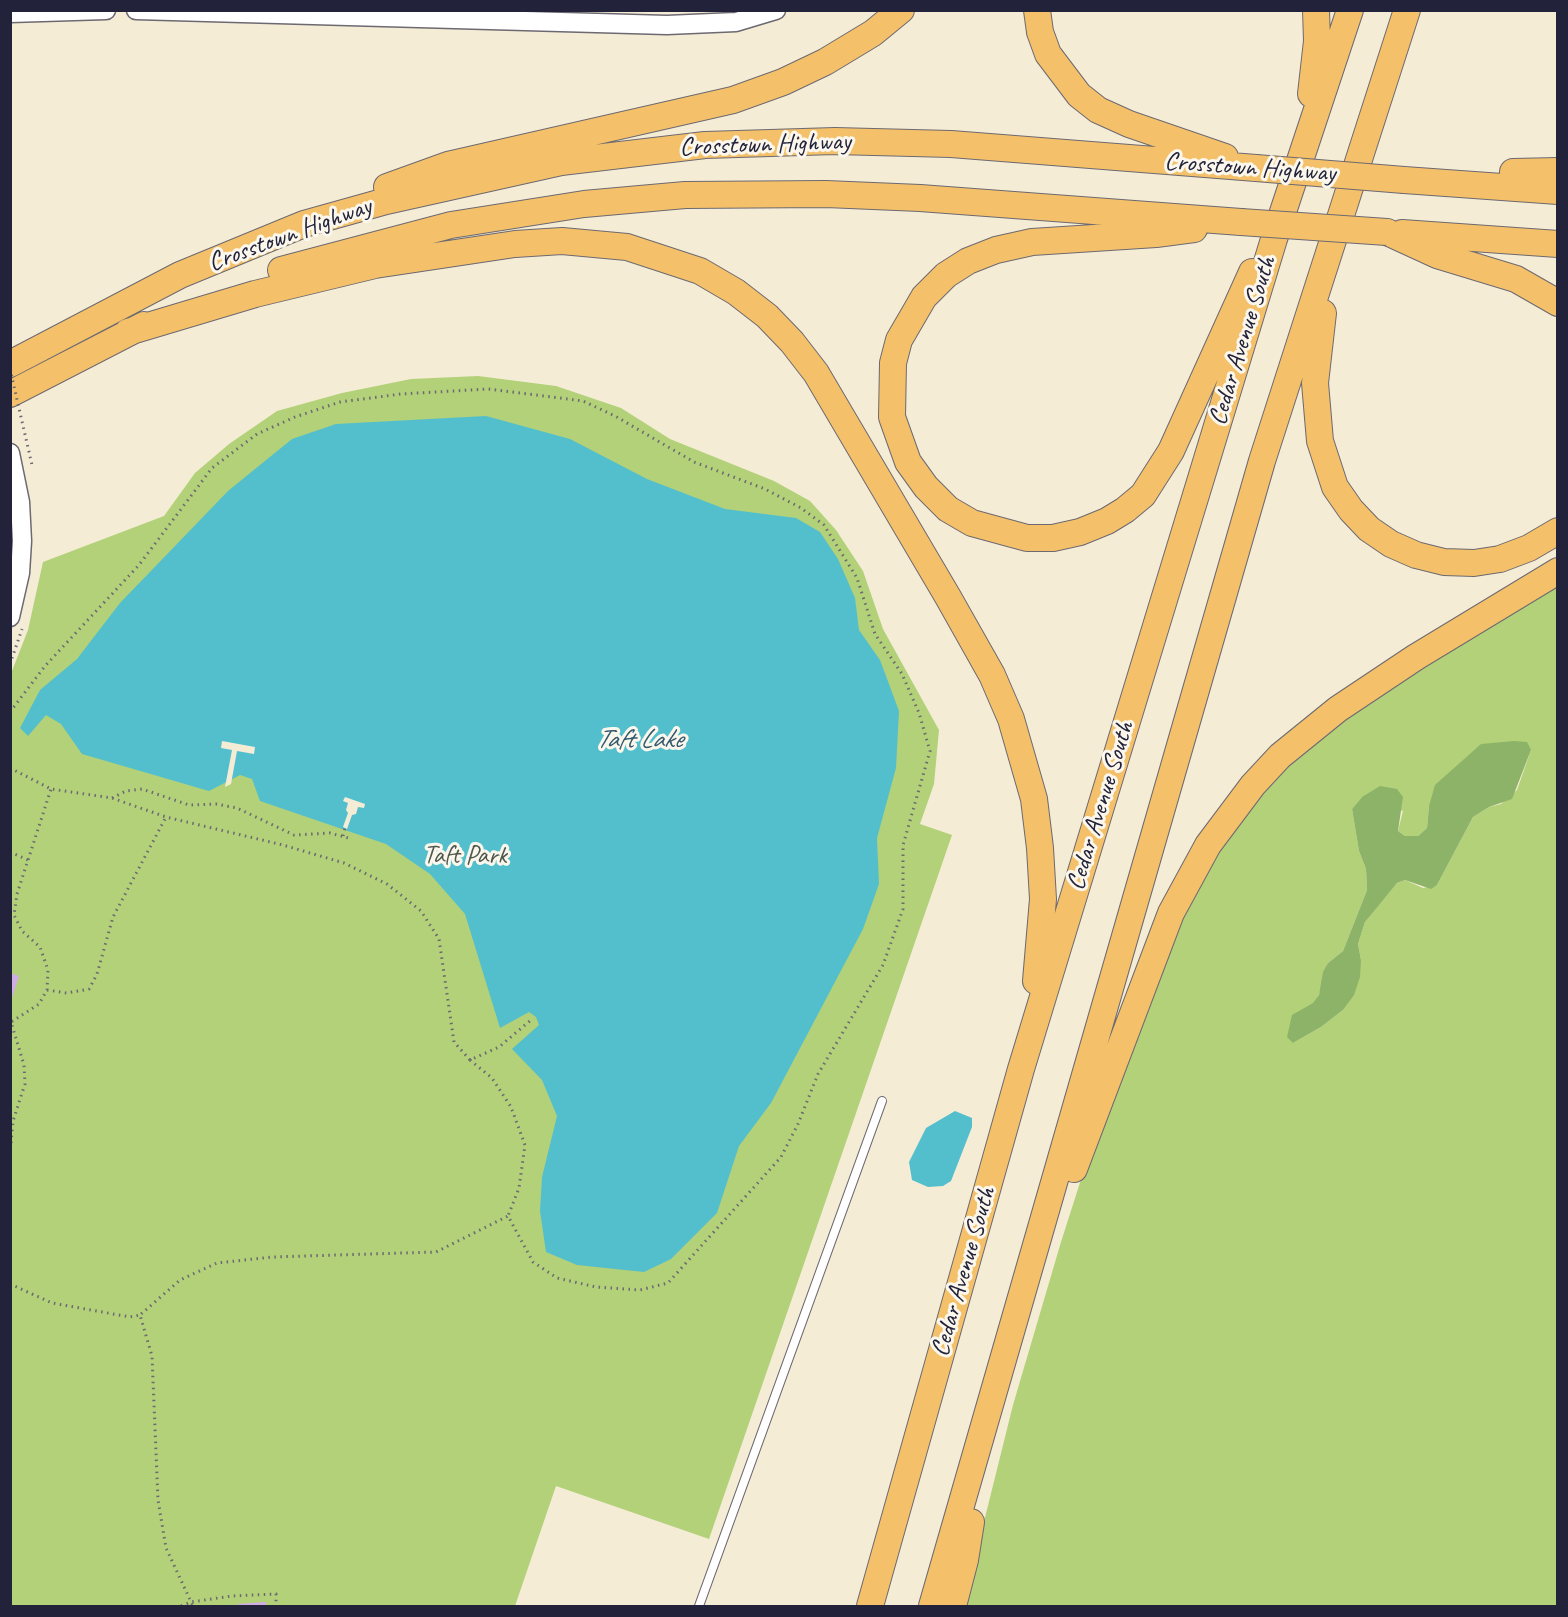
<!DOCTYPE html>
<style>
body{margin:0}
#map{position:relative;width:1568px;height:1617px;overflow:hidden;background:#f5ecd6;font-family:Caveat,sans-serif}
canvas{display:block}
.frame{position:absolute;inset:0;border:12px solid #22223b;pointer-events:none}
</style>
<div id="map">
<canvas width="1568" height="1617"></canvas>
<div class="frame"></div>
</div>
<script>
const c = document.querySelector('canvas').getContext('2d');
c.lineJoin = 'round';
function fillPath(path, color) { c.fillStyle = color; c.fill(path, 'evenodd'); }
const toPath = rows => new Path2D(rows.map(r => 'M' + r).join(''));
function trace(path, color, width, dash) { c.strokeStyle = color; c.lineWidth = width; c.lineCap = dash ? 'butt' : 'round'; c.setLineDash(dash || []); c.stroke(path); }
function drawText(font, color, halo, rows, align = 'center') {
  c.font = font + ' Caveat,sans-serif'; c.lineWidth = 6; c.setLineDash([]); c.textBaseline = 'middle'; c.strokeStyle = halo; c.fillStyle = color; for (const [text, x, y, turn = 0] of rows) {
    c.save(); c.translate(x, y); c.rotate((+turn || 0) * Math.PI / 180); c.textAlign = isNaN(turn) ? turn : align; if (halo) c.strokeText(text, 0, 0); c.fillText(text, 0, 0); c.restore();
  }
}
const green = toPath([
 [478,376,556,386,621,408,670,439,774,481,810,501,836,530,863,571,883,629,939,730,934,784,920,824,952,835,709,1539,556,1486,515,1606,11,1606,10,676,28,630,43,562,164,516,195,473,229,444,277,411,342,393,411,379],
 [1557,579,1557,1606,963,1606,1013,1405,1061,1242,1115,1073,1176,915,1252,796,1306,741],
 [1531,750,1517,790,1501,804,1489,807,1473,817,1437,885,1423,888,1405,880,1397,883,1377,906,1365,922,1358,944,1361,960,1343,1010,1321,1027,1293,1043,1319,995,1328,963,1343,951,1367,890,1366,869,1359,851,1352,809,1362,797,1403,811,1398,831,1405,836,1418,836,1427,828,1429,806]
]);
const forest = toPath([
 [1514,741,1527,742,1531,750,1512,799,1489,807,1473,817,1437,885,1431,889,1405,880,1397,883,1365,922,1358,944,1361,960,1360,977,1354,995,1343,1010,1321,1027,1293,1043,1287,1037,1292,1015,1313,1003,1319,995,1323,972,1328,963,1343,951,1367,890,1366,869,1359,851,1352,809,1362,797,1380,786,1397,789,1403,797,1398,831,1405,836,1418,836,1427,828,1429,806,1435,785,1481,744]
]);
const water = toPath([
 [486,416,570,439,647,479,725,509,796,518,820,532,838,559,855,598,859,630,880,660,899,711,896,768,877,838,879,884,863,929,771,1103,739,1146,717,1213,671,1259,644,1272,577,1265,546,1252,540,1211,542,1177,557,1116,542,1080,512,1049,539,1025,536,1017,529,1012,500,1028,465,914,430,874,386,844,260,801,252,779,240,775,209,791,82,754,61,724,46,715,28,736,20,728,40,690,77,659,120,603,228,491,292,439,336,424],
 [955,1111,972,1118,972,1127,951,1181,943,1186,928,1187,912,1180,909,1162,926,1128]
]);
const pier = toPath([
 [222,741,255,747,254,754,237,751,231,784,225,787,232,750,221,748],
 [345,797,365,804,364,808,358,807,356,814,352,815,347,829,343,827,348,813,346,810,348,803,343,801]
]);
const building = toPath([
 [10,973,19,976,11,1001,10,1001],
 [266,1602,266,1606,239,1606,238,1604]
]);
const path = toPath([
 [10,664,22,629],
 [10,712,45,666,139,565,212,468,257,434,295,417,340,402,401,394,488,389,583,401,615,416,694,462,765,489,801,508,824,525,857,578,875,634,902,674,919,713,930,751,903,845,903,909,883,965,818,1074,798,1124,781,1157,668,1283,640,1290,596,1287,557,1278,533,1262,508,1216,436,1252,272,1257,217,1263,180,1280,140,1315],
 [10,768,51,789,112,798,166,817,283,845,344,863,387,884,421,911,439,939,454,1042,470,1060,499,1047,531,1020],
 [112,798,126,791,142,789,189,805,216,804,237,808,294,835,330,833,352,839],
 [343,836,345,828],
 [10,852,28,860],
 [47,990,67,993,89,989,97,974,113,917,166,817],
 [470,1060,492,1078,511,1107,525,1145,519,1188,508,1216],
 [10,1155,13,1121,25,1084,24,1065,11,1022,39,1004,47,990,48,970,40,947,22,931,14,915,17,894,51,789],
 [10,1284,52,1303,130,1317,140,1315,152,1356,158,1500,166,1548,193,1606],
 [181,1606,191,1602,232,1596,276,1594,276,1606]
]);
const service = toPath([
 [699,1606,882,1101]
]);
const tertiary = toPath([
 [136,10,667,25,736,22,776,10],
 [10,13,106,10],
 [10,453,20,502,22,541,20,573,10,617]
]);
const motorway = toPath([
 [1037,10,1040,32,1048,54,1079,95,1098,110,1129,124,1225,157],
 [1311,94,1317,41,1316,10],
 [1513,172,1558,171],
 [1404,180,1558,191],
 [387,187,448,165,733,100,783,82,825,62,873,33,901,10],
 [1194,229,1156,234,1032,242,996,250,968,261,946,275,924,297,899,340,893,363,892,417,908,462,926,487,948,509,972,523,1027,538,1053,538,1080,532,1107,521,1125,510,1143,495,1171,451,1252,272],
 [1387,232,1437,255,1516,279,1558,303],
 [1402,233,1558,244],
 [281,270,451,225,584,204,685,195,826,194,920,198,1241,222],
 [1323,313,1315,383,1320,441,1335,487,1351,510,1369,529,1391,544,1416,555,1444,562,1474,563,1500,559,1529,548,1558,531],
 [128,332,255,294,375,265,515,244,562,241,627,247,700,271,736,292,767,316,792,342,816,373,948,597,992,675,1011,719,1034,799,1040,848,1043,899,1036,981],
 [10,364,180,275,304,224,386,201,561,162,705,145,835,141,951,144,1256,168],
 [10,394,144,325],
 [1074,1169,1171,913,1208,845,1253,785,1280,756,1338,709,1416,657,1558,571],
 [870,1606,1021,1069,1274,239,1350,10],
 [932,1606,1262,461,1407,10],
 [953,1606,965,1560,971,1522]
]);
const pathBridge = toPath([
 [10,369,32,465]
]);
const motorwayBridge = toPath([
 [1256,168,1404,180],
 [1241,222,1387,232]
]);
const streetNames = [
 ["Crosstown Highway",765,145,-2],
 ["Crosstown Highway",1250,168,4],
 ["Crosstown Highway",290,235,-20],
 ["Cedar Avenue South",1243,341,-73],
 ["Cedar Avenue South",1101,806,-73],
 ["Cedar Avenue South",964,1272,-74]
];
const parkNames = [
 ["Taft Park",465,856]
];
const waterNames = [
 ["Taft Lake",639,740]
];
fillPath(green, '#b2d179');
fillPath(forest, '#8db369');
fillPath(water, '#53bfcd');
fillPath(pier, '#f5ecd6');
fillPath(building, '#d1ade6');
trace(service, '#6c6971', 10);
trace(tertiary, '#6c6971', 21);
trace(motorway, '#6c6971', 28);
trace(path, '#6c6971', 3, [1.5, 4.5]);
trace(service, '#fff', 8);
trace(tertiary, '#fff', 18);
trace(motorway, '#f4c16a', 26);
trace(motorwayBridge, '#6c6971', 28, []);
trace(pathBridge, '#6c6971', 3, [1.5, 4.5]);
trace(motorwayBridge, '#f4c16a', 26);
drawText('26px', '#22223b', '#fbf7ec', streetNames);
drawText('26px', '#4d574e', '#fbf7ec', parkNames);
drawText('italic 27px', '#33596e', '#fbf7ec', waterNames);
</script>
